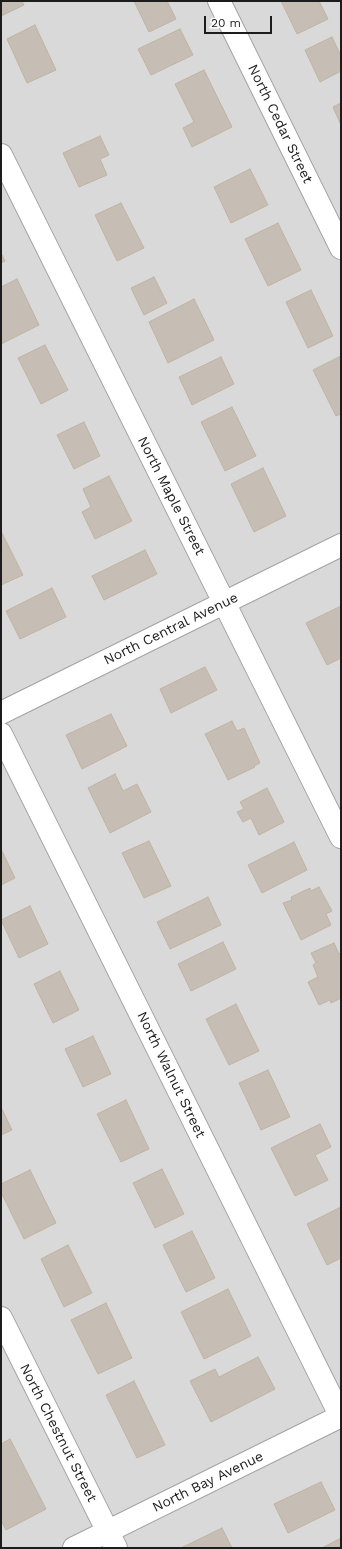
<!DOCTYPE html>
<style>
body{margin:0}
#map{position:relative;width:342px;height:1549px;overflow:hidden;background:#eeebe1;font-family:"Work Sans",sans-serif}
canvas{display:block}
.frame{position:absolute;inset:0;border:2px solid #1c1c1c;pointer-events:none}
.scale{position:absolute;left:204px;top:16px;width:68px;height:18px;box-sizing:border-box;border:2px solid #1c1c1c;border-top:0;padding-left:5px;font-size:12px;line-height:14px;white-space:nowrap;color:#1c1c1c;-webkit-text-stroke:3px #fff;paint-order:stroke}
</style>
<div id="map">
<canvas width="342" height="1549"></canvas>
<div class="frame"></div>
<div class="scale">20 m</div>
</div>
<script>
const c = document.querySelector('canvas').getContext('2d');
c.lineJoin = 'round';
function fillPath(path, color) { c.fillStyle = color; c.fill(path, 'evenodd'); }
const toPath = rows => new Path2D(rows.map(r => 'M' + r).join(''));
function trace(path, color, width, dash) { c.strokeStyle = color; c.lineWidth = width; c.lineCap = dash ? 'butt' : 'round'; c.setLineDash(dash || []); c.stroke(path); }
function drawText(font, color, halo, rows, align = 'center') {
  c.font = font + ' "Work Sans",sans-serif'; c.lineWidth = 3; c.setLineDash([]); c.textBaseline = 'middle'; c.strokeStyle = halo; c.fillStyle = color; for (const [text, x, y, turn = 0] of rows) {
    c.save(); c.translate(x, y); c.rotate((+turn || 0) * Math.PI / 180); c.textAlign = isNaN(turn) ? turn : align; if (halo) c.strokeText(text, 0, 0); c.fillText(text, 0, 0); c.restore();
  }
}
const residential = toPath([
 [1,1,341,1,341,1548,1,1548]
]);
const building = toPath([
 [1,1,22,1,24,5,1,16,1,1],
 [134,1,167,1,176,19,149,32,134,1],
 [281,1,319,1,328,19,297,34,281,1],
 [35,25,56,70,27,83,7,39,35,25],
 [180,29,193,55,151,75,138,49,180,29],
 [332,37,341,56,341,71,320,82,305,50,332,37],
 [204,70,232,127,192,147,183,128,194,122,175,84,204,70],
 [341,103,341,125,333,107,341,103],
 [100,136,109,155,100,159,107,175,79,187,63,153,100,136],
 [250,169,268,205,231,223,214,187,250,169],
 [121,203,144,248,117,261,95,215,121,203],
 [278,223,301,270,268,286,245,239,278,223],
 [1,253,5,261,1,263,1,253],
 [154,277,167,303,144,315,131,288,154,277],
 [17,279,39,325,1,344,1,287,17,279],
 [311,290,333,336,308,348,286,302,311,290],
 [194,299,214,340,168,363,149,322,194,299],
 [45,345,68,390,41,404,18,358,45,345],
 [341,356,341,414,336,416,313,370,341,356],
 [221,357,234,384,192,405,179,377,221,357],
 [232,407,256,456,225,471,201,422,232,407],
 [84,422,100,456,74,469,57,435,84,422],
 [263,468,286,516,254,532,231,484,263,468],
 [109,476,132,521,95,539,82,512,91,507,83,489,109,476],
 [1,531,23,575,1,585,1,531],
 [145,550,157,574,104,600,92,576,145,550],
 [52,588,66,617,20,639,6,611,52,588],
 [341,606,341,658,327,665,306,623,341,606],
 [205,667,217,690,171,713,160,689,205,667],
 [111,714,127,746,82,769,66,735,111,714],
 [232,721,237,731,244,728,260,763,254,766,255,767,228,780,205,734,232,721],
 [115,774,123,791,137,784,151,812,110,833,88,788,115,774],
 [267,788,284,822,259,835,251,818,243,822,237,812,244,809,240,802,267,788],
 [149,841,171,886,144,898,122,853,149,841],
 [294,842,307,870,262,893,248,865,294,842],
 [1,849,15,878,1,885,1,849],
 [319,887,332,911,326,914,331,925,301,940,283,903,292,900,291,897,310,888,311,891,319,887],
 [208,897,221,925,170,949,157,922,208,897],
 [30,906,48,944,19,958,1,920,30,906],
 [223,942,236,969,191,991,178,964,223,942],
 [334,943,339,954,341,952,341,998,331,1003,330,1000,319,1005,308,982,318,977,313,965,316,963,311,953,334,943],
 [60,971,79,1010,53,1023,34,984,60,971],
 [236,1004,259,1051,229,1065,206,1019,236,1004],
 [93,1036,111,1074,83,1087,65,1049,93,1036],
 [268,1070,290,1117,261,1130,239,1083,268,1070],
 [126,1100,149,1149,121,1162,97,1114,126,1100],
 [1,1107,12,1130,1,1135,1,1107],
 [320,1124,331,1147,315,1155,328,1180,295,1196,271,1148,320,1124],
 [162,1169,184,1214,155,1228,133,1183,162,1169],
 [30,1170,56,1223,24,1239,1,1192,1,1184,30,1170],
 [341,1207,341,1258,327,1265,307,1224,341,1207],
 [192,1231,215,1278,186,1292,163,1245,192,1231],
 [68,1245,92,1293,64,1307,41,1259,68,1245],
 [228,1289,251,1336,204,1359,181,1312,228,1289],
 [106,1303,132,1358,98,1374,71,1320,106,1303],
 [258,1357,275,1389,211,1422,190,1381,215,1369,219,1377,258,1357],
 [134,1381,165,1445,137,1458,106,1395,134,1381],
 [10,1439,46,1509,6,1530,1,1520,1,1444,10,1439],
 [321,1482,335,1510,288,1533,274,1504,321,1482],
 [222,1528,232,1548,181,1548,222,1528],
 [341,1538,341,1548,322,1548,341,1538]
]);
const street = toPath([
 [219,1,341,248],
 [1,155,341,837],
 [1,713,341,545],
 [1,734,341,1417],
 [1,1318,116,1548],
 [74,1548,341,1416]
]);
const streetNames = [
 ["North Cedar Street",280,124,64],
 ["North Maple Street",171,496,63],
 ["North Central Avenue",171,629,-26],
 ["North Walnut Street",171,1075,64],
 ["North Chestnut Street",58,1433,63],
 ["North Bay Avenue",208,1482,-26]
];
fillPath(residential, '#dad9d9');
fillPath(building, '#c6beb4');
trace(building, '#c1b3a3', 1);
trace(street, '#a3a3a3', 24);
trace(street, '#fff', 22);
drawText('14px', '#1c1c1c', '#fff', streetNames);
</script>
